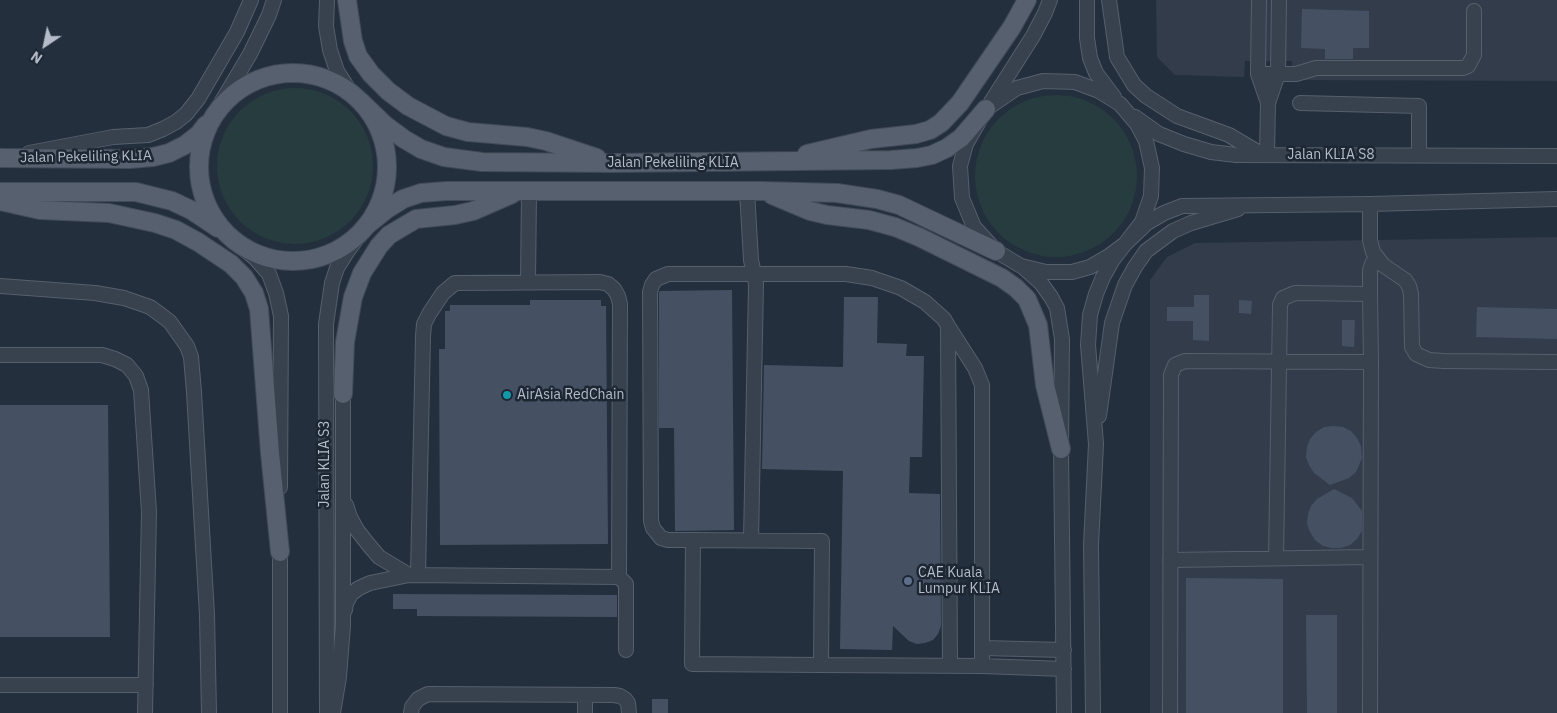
<!DOCTYPE html>
<style>
body{margin:0}
#map{position:relative;width:1557px;height:713px;overflow:hidden;background:#242f3e;font-family:"IBM Plex Sans",sans-serif}
canvas{display:block}
.north{position:absolute;left:20px;top:20px;width:50px;height:50px;-webkit-text-stroke:4px #1d2633;paint-order:stroke;rotate:214deg;font-size:14px;font-weight:700;line-height:20px;text-align:center;color:#b4bcc9}
.north::after{content:'';display:block;margin:auto;width:18px;height:22px;background:#b4bcc9;clip-path:polygon(50% 0,100% 100%,50% 72%,0 100%)}
</style>
<div id="map">
<canvas width="1557" height="713"></canvas>
<div class="north">N</div>
</div>
<script>
const c = document.querySelector('canvas').getContext('2d');
c.lineJoin = 'round';
function fillPath(path, color) { c.fillStyle = color; c.fill(path, 'evenodd'); }
const toPath = rows => new Path2D(rows.map(r => 'M' + r).join(''));
function trace(path, color, width, dash) { c.strokeStyle = color; c.lineWidth = width; c.lineCap = dash ? 'butt' : 'round'; c.setLineDash(dash || []); c.stroke(path); }
function drawText(font, color, halo, rows, align = 'center') {
  c.font = font + ' "IBM Plex Sans",sans-serif'; c.lineWidth = 5; c.setLineDash([]); c.textBaseline = 'middle'; c.strokeStyle = halo; c.fillStyle = color; for (const [text, x, y, turn = 0] of rows) {
    c.save(); c.translate(x, y); c.rotate((+turn || 0) * Math.PI / 180); c.textAlign = isNaN(turn) ? turn : align; if (halo) c.strokeText(text, 0, 0); c.fillText(text, 0, 0); c.restore();
  }
}
const airport = toPath([
 [1156,0,1557,0,1557,81,1291,80,1292,61,1245,61,1244,77,1175,75,1157,57],
 [1557,237,1557,713,1150,713,1150,280,1167,257,1195,243]
]);
const green = toPath([
 '217 166a78 78 0 1 1 156 0a78 78 0 1 1-156 0Z',
 '975 176a81 81 0 1 1 162 0a81 81 0 1 1-162 0Z'
]);
const building = toPath([
 [1302,9,1369,11,1369,48,1353,48,1353,59,1325,59,1325,49,1301,48],
 [732,290,734,530,675,531,674,428,659,428,659,293,660,291],
 [1194,295,1209,295,1209,341,1193,340,1193,321,1167,321,1167,307,1194,307],
 [844,297,878,297,877,343,907,344,906,356,924,356,922,457,910,457,909,493,940,494,941,626,938,634,933,640,925,643,917,644,909,641,893,626,892,650,840,649,843,471,762,469,764,365,843,367],
 [530,300,601,300,601,306,606,306,608,544,440,545,439,349,445,349,445,311,450,311,450,305,530,305],
 [1239,300,1252,301,1251,314,1239,313],
 [1477,307,1557,309,1557,339,1476,337],
 [1342,320,1355,320,1354,347,1342,346],
 [0,405,108,405,110,637,0,637],
 [1333,426,1343,427,1351,431,1357,438,1361,446,1362,458,1356,472,1349,478,1330,485,1314,473,1309,465,1306,457,1307,447,1310,439,1316,432,1324,427],
 [1334,489,1352,498,1362,511,1362,531,1357,539,1350,545,1341,548,1332,548,1323,546,1315,540,1310,532,1307,524,1308,514,1311,506,1317,499],
 [1186,578,1283,579,1283,713,1186,713],
 [393,594,617,595,617,617,417,616,417,609,393,609],
 [1306,615,1337,615,1337,713,1307,713],
 [652,699,668,699,668,713,652,713]
]);
const minor = toPath([
 [327,0,326,26,330,50,337,71,347,87,360,101],
 [1087,0,1087,38,1090,58,1096,73,1114,97],
 [1109,0,1117,57,1134,85,1146,96,1177,116,1229,135,1261,154],
 [1259,0,1258,74,1268,103],
 [1258,74,1296,74,1316,68,1463,68,1468,66,1474,55,1474,11],
 [991,102,1033,36,1045,13,1050,0],
 [1300,103,1419,106,1419,155],
 [215,113,250,54,269,15,274,0],
 [1135,117,1159,134,1184,144,1211,152,1236,155,1557,156],
 [29,153,113,137,148,135,163,129,176,122,186,114,198,99,237,32,251,0],
 [1267,155,1268,103,1278,74,1279,0],
 [747,191,751,260,756,284,751,540],
 [1370,204,1370,240,1373,252,1383,265,1405,280,1409,286,1411,294,1412,347,1416,354,1429,360,1444,361,1555,362],
 [230,237,255,258,269,274,276,293,281,316,280,487],
 [1023,267,1041,283,1051,297,1057,308,1062,339,1061,449,1064,713],
 [528,281,529,192],
 [0,286,95,293,124,298,150,307,161,315,170,322,187,346,191,357,194,392,207,615,209,713],
 [1370,294,1370,270,1372,264,1376,258],
 [948,326,975,368,982,385,982,666],
 [0,355,102,355,115,359,127,365,136,376,141,390,149,512,145,713],
 [1099,416,1112,323,1125,285,1135,267,1146,251,1173,231,1191,223,1238,209],
 [346,505,350,517,357,530,368,544,379,557,409,575],
 [693,540,668,540,661,538,653,528,651,521,650,292,652,285,656,279,668,274,846,274,872,278,901,288,925,302,944,319,948,326,950,665],
 [1276,558,1280,305,1283,298,1295,293,1370,294,1371,362,1370,713],
 [1170,560,1370,557],
 [418,575,423,336,424,324,429,314,443,293,455,283,600,282,608,284,614,289,618,296,620,304,619,577,626,584,626,650],
 [345,610,346,603,351,594,359,588,370,583,409,575,619,577],
 [982,648,1064,650],
 [821,665,822,541,693,540,692,664,821,665,982,666,1064,669],
 [0,685,146,685],
 [585,695,585,713],
 [280,713,280,544],
 [327,713,326,324,332,283,337,268,347,252,366,226],
 [333,713,339,677,343,625,343,394],
 [411,713,412,707,418,699,428,694,614,695,620,696,625,699,628,703,629,713],
 [1093,713,1091,545,1096,444,1088,345,1090,315,1096,294,1103,277,1112,261,1125,244,1142,222,1151,196,1152,168,1146,141,1137,124,1120,104,1099,91,1075,82,1043,81,1017,88,986,109,966,144,960,166,962,198,974,227,996,251,1021,266,1046,272,1072,272,1090,267,1109,256,1125,244,1147,223,1164,213,1182,206,1370,204,1557,199],
 [1170,713,1171,375,1175,365,1185,361,1371,362]
]);
const major = toPath([
 [347,0,353,41,358,56,371,74,388,91,408,106,446,126,468,132,527,137,546,141,597,158],
 '199 167a94 94 0 1 1 188 0a94 94 0 1 1-188 0Z',
 [360,101,385,125,404,139,421,149,444,157,482,162,612,163,891,160,917,158,932,155,947,148,961,138,986,109],
 [807,154,871,139,916,134,930,130,941,123,960,103,1012,27,1027,0],
 [0,158,130,159,153,157,169,153,185,145,199,134,206,125],
 [0,192,136,192,172,201,191,210,218,228],
 [772,195,810,211,827,215,869,220,895,227,919,237,1002,278,1016,288,1027,299,1038,325,1045,385,1061,449],
 [0,201,40,210,109,213,155,223,176,230,198,242,231,264,244,277,254,293,259,309,270,453,280,552],
 [366,226,387,209,403,199,421,193,446,191,763,191,837,193,877,199,899,205,996,251],
 [343,394,345,342,353,297,362,273,379,246,389,235,416,219,455,215,473,211,512,194]
]);
const markers = [
 [507,395,5,"#0f9aa8"],
 [908,581,5,"#5c6f8a"]
];
const streetNames = [
 ["Jalan KLIA S8",1331,155],
 ["Jalan Pekeliling KLIA",86,157,-1],
 ["Jalan Pekeliling KLIA",673,163],
 ["Jalan KLIA S3",325,464,-90]
];
const poiNames = [
 ["AirAsia RedChain",517,395],
 ["CAE Kuala",918,573],
 ["Lumpur KLIA",918,589]
];
fillPath(airport, '#323c4b');
fillPath(green, '#263c3f');
fillPath(building, '#455162');
trace(minor, '#565f6c', 16);
trace(major, '#414a57', 20);
trace(minor, '#38414e', 14);
trace(major, '#56606e', 18);
for (const [x, y, r, color] of markers) { const dot = new Path2D(); dot.arc(x, y, r, 0, 2 * Math.PI); c.fillStyle = color; c.fill(dot); trace(dot, '#1d2633', 2); }
drawText('14px', '#b4bcc9', '#1d2633', streetNames);
drawText('14px', '#b4bcc9', '#1d2633', poiNames, 'left');
</script>
